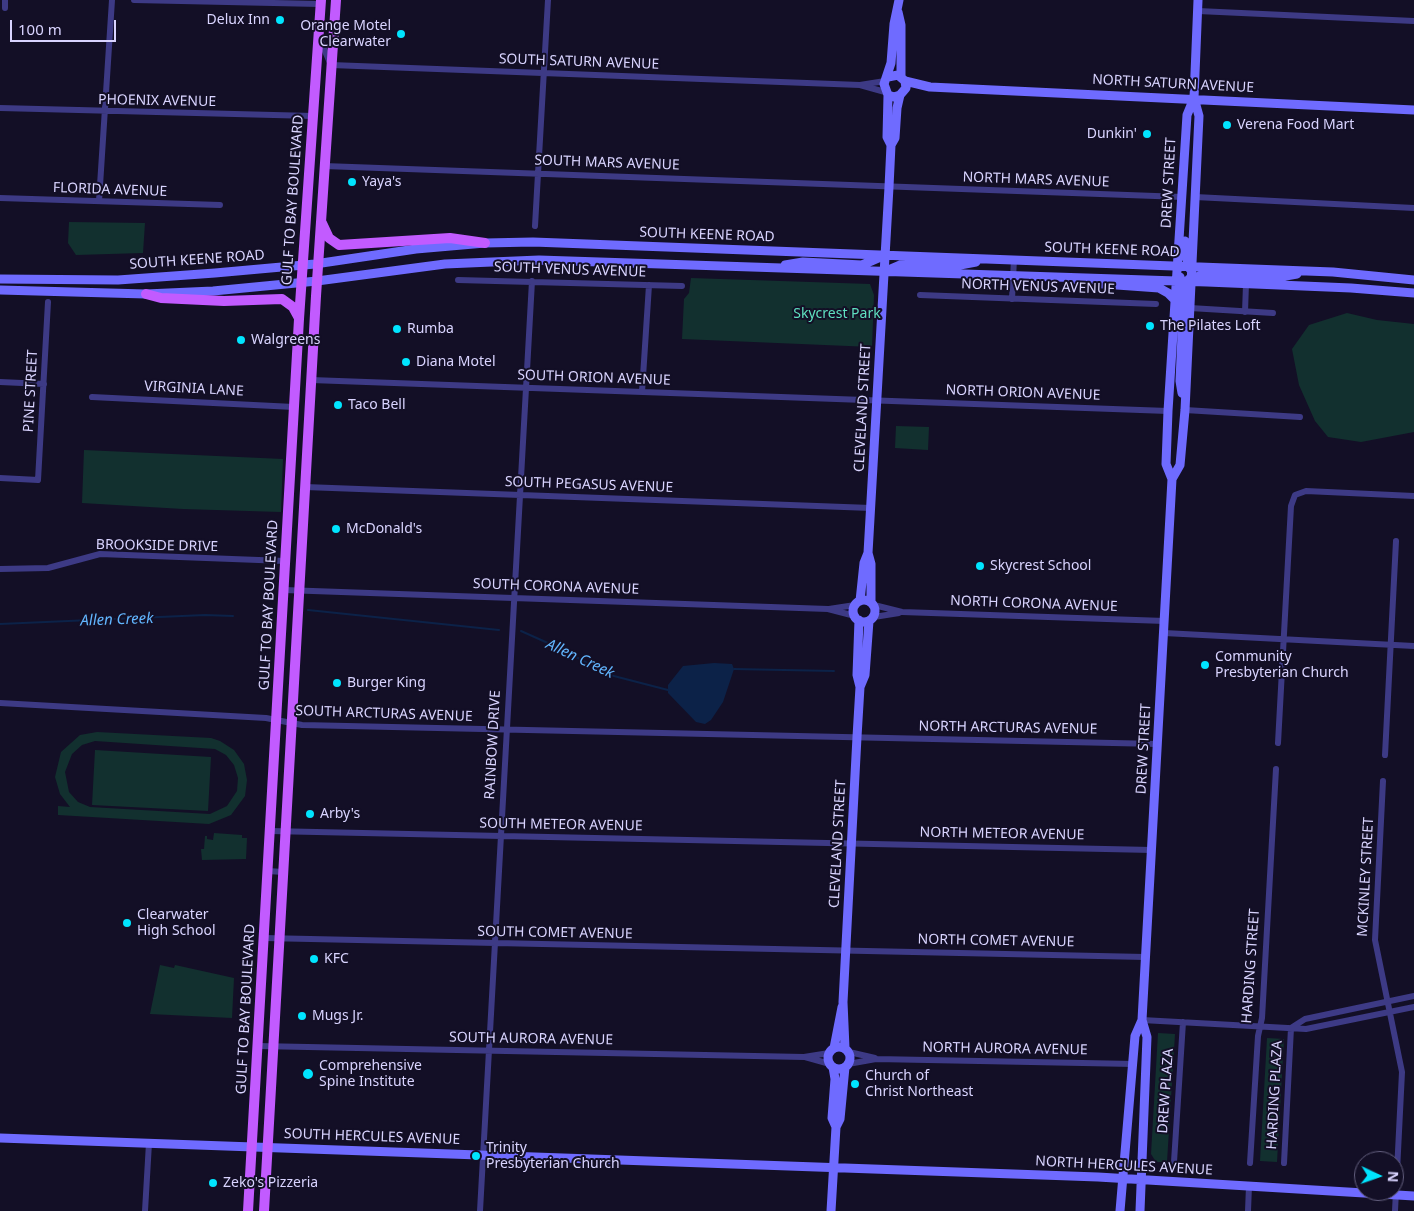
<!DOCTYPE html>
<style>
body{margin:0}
#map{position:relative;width:1414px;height:1211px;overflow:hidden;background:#130f26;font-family:"Noto Sans",sans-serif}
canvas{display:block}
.north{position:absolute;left:1354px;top:1151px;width:50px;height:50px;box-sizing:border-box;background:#130f26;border:1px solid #625e7d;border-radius:50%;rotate:93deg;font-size:14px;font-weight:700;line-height:20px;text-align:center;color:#d9d4ff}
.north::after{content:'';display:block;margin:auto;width:18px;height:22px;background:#00e5ff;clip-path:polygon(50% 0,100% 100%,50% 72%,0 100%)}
.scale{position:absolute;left:10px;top:20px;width:106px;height:22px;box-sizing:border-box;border:2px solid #d9d4ff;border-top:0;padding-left:6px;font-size:15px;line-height:18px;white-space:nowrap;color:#d9d4ff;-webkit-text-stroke:4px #130f26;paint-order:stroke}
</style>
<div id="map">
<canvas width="1414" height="1211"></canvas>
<div class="north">N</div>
<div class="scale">100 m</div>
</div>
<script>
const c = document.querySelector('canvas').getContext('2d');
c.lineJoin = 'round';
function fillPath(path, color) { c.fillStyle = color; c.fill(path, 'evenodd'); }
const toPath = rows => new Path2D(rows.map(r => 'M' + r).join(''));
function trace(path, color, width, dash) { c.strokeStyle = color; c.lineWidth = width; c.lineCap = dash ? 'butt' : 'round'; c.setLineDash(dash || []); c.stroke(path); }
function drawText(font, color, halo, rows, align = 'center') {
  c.font = font + ' "Noto Sans",sans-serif'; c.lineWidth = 4; c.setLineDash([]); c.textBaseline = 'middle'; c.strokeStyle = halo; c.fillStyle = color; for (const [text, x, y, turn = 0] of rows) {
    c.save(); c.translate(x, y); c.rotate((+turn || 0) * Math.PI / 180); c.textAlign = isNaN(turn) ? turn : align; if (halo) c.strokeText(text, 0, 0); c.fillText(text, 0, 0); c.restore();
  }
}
const green = toPath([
 [69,222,145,223,143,253,76,255,68,243],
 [691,278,870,284,874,295,872,347,682,339,684,299,689,293],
 [1347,313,1377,320,1414,324,1414,432,1361,442,1328,437,1315,421,1299,385,1292,349,1309,325],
 [896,426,929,427,928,450,895,448],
 [84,450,283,459,281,512,183,509,82,503],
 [97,732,211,738,220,741,234,750,244,764,247,780,245,796,231,815,209,824,58,815,58,806,70,807,60,794,55,777,61,752,80,735],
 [95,741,215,749,226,755,234,765,238,778,237,791,227,806,210,814,90,807,78,802,69,792,65,772,72,754,82,745],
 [95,750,211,757,208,811,92,805],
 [214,833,242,835,242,838,247,838,246,859,202,860,201,849,204,849,205,836,207,836,207,839,213,840],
 [160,965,174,968,175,965,234,978,232,1018,150,1014],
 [1158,1033,1175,1034,1167,1162,1156,1162,1151,1154],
 [1267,1038,1284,1039,1277,1162,1260,1161]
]);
const water = toPath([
 [714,663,732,664,734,669,723,702,711,720,705,724,696,722,668,693,668,685,683,666]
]);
const stream = toPath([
 [308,610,499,630],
 [0,624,205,615,233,616],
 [521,631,559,648,610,675,668,690],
 [734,669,834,671]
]);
const street = toPath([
 [134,0,320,4],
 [5,8,5,0],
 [1198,11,1414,21],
 [321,42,331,65,860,85,885,92],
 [860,85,885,81],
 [0,108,313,116],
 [324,166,1183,197],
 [1195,197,1414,208],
 [0,198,220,205],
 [99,201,112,0],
 [535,226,548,0],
 [458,280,682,286],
 [920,295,1156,304],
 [1012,299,1014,259],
 [1190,308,1273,313],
 [1245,312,1246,284],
 [311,380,1168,411],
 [0,382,44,384],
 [642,392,649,285],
 [92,397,294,407],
 [1185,410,1300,417],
 [0,478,38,480,48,302],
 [305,487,871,508],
 [0,569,48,568,100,554,285,561],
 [284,590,828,609,855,616],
 [874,605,902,612,1165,621],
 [829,609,855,605],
 [874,617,899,613],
 [1164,633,1414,646],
 [0,703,266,718,302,725,1158,744],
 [1278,743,1291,506,1295,495,1306,491,1414,496],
 [1385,755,1396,541],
 [1383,781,1375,940,1402,1072,1395,1211],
 [270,831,1152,850],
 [268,871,283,872],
 [264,938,1145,957],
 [1142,1020,1306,1029,1414,1007],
 [1291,1028,1305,1019,1414,996],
 [258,1046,804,1057,829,1053],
 [849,1052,875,1058],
 [805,1057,830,1064],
 [848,1064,876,1059,1134,1064],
 [1174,1162,1183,1022],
 [1250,1163,1258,1036,1262,1018,1276,769],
 [1284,1163,1291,1028],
 [145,1211,149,1143],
 [480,1211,532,281],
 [1248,1211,1249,1186]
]);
const secondary = toPath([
 [898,12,901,25,901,76],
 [888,77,898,75,905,81,906,88,900,95,894,97,888,95,884,84,891,63,894,24,899,0],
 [905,81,930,87,1414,110],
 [888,95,887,137,891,145],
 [1185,241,1184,251,1190,269],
 [785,265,803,262,862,265,885,255],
 [884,272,905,263,960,265,976,262],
 [1180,277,1184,289,1180,381,1182,393],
 [0,279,118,280,215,273,315,264,416,249,485,243,533,242,1333,272,1414,280],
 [1189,279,1206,274,1280,277,1297,274],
 [1075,282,1159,288,1168,293,1175,300],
 [0,290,146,294,213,291,317,281,445,264,539,260,1207,282,1351,288,1414,293],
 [1172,479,1180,465,1185,410,1199,116,1194,98,1198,0],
 '853 611a11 11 0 1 1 22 0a11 11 0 1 1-22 0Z',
 [860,601,864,563,868,553],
 [871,602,871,564,868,553,889,187,891,145,895,138,897,108,900,95],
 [859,620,857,675,860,687],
 '828 1058a11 11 0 1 1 22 0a11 11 0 1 1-22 0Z',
 [834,1048,842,1007],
 [845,1048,843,1002,857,737,860,687,865,675,869,621],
 [833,1067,835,1079,832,1118,836,1127],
 [0,1138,1098,1177,1414,1196],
 [831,1211,836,1127,840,1119,845,1067],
 [1120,1211,1135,1036,1142,1020,1172,479,1166,464,1168,411,1187,115,1194,98],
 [1140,1211,1147,1037,1142,1020]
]);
const primary = toPath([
 [322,223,329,238,339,245,450,238,485,243],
 [146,294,161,298,224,301,282,299,293,307,299,318],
 [248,1211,299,319,321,0],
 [264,1211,316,296,336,0]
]);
const markers = [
 [280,20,5,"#00e5ff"],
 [401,34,5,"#00e5ff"],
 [1227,125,5,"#00e5ff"],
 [1147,134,5,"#00e5ff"],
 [352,182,5,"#00e5ff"],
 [1150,326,5,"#00e5ff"],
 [397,329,5,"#00e5ff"],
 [241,340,5,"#00e5ff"],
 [406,362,5,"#00e5ff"],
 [338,405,5,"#00e5ff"],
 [336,529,5,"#00e5ff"],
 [980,566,5,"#00e5ff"],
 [1205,665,5,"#00e5ff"],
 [337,683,5,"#00e5ff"],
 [310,814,5,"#00e5ff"],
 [127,923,5,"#00e5ff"],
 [314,959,5,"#00e5ff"],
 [302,1016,5,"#00e5ff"],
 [308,1074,6,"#00e5ff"],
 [855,1084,5,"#00e5ff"],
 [476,1156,5,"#00e5ff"],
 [213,1183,5,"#00e5ff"]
];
const poiNames = [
 ["Delux Inn",270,20,"right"],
 ["Orange Motel",391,26,"right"],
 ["Clearwater",391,42,"right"],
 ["Verena Food Mart",1237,125],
 ["Dunkin'",1137,134,"right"],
 ["Yaya's",362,182],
 ["The Pilates Loft",1160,326],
 ["Rumba",407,329],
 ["Walgreens",251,340],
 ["Diana Motel",416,362],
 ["Taco Bell",348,405],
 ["McDonald's",346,529],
 ["Skycrest School",990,566],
 ["Community",1215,657],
 ["Presbyterian Church",1215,673],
 ["Burger King",347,683],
 ["Arby's",320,814],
 ["Clearwater",137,915],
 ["High School",137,931],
 ["KFC",324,959],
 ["Mugs Jr.",312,1016],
 ["Comprehensive",319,1066],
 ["Spine Institute",319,1082],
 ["Church of",865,1076],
 ["Christ Northeast",865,1092],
 ["Trinity",486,1148],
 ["Presbyterian Church",486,1164],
 ["Zeko's Pizzeria",223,1183]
];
const streetNames = [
 ["SOUTH SATURN AVENUE",579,62,2],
 ["NORTH SATURN AVENUE",1173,84,3],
 ["PHOENIX AVENUE",157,101,1],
 ["SOUTH MARS AVENUE",607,163,2],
 ["NORTH MARS AVENUE",1036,180,2],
 ["DREW STREET",1169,183,-87],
 ["FLORIDA AVENUE",110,190,2],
 ["GULF TO BAY BOULEVARD",293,200,-86],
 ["SOUTH KEENE ROAD",707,235,2],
 ["SOUTH KEENE ROAD",1112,250,2],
 ["SOUTH KEENE ROAD",197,260,-4],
 ["SOUTH VENUS AVENUE",570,270,2],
 ["NORTH VENUS AVENUE",1038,287,2],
 ["SOUTH ORION AVENUE",594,378,2],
 ["VIRGINIA LANE",194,389,3],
 ["PINE STREET",31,391,-87],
 ["NORTH ORION AVENUE",1023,393,2],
 ["CLEVELAND STREET",863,408,-87],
 ["SOUTH PEGASUS AVENUE",589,485,2],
 ["BROOKSIDE DRIVE",157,546,1],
 ["SOUTH CORONA AVENUE",556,587,2],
 ["NORTH CORONA AVENUE",1034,604,2],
 ["GULF TO BAY BOULEVARD",269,605,-87],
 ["SOUTH ARCTURAS AVENUE",384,714,2],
 ["NORTH ARCTURAS AVENUE",1008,728,1],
 ["RAINBOW DRIVE",493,745,-87],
 ["DREW STREET",1144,749,-87],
 ["SOUTH METEOR AVENUE",561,825,1],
 ["NORTH METEOR AVENUE",1002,834,1],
 ["CLEVELAND STREET",838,844,-87],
 ["MCKINLEY STREET",1366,877,-87],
 ["SOUTH COMET AVENUE",555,933,1],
 ["NORTH COMET AVENUE",996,941,1],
 ["HARDING STREET",1251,966,-86],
 ["GULF TO BAY BOULEVARD",246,1009,-87],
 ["SOUTH AURORA AVENUE",531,1039,1],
 ["NORTH AURORA AVENUE",1005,1049,1],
 ["DREW PLAZA",1166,1091,-86],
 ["HARDING PLAZA",1275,1095,-87],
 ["SOUTH HERCULES AVENUE",372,1137,2],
 ["NORTH HERCULES AVENUE",1124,1166,3]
];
const parkNames = [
 ["Skycrest Park",837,314]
];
const waterNames = [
 ["Allen Creek",117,620,-2],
 ["Allen Creek",580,659,25]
];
fillPath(green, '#12302f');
fillPath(water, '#0c2248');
trace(stream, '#0c2248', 2);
trace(street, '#3d3a85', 6);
trace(secondary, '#6f6bff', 9);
trace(primary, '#c25bff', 10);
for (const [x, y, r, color] of markers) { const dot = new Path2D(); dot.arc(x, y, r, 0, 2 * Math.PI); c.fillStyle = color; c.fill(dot); trace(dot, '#130f26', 2); }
drawText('14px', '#d9d4ff', '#130f26', poiNames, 'left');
drawText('14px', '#d9d4ff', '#130f26', streetNames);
drawText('14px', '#5fe0c0', '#130f26', parkNames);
drawText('italic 15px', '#62b6ff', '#130f26', waterNames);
</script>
